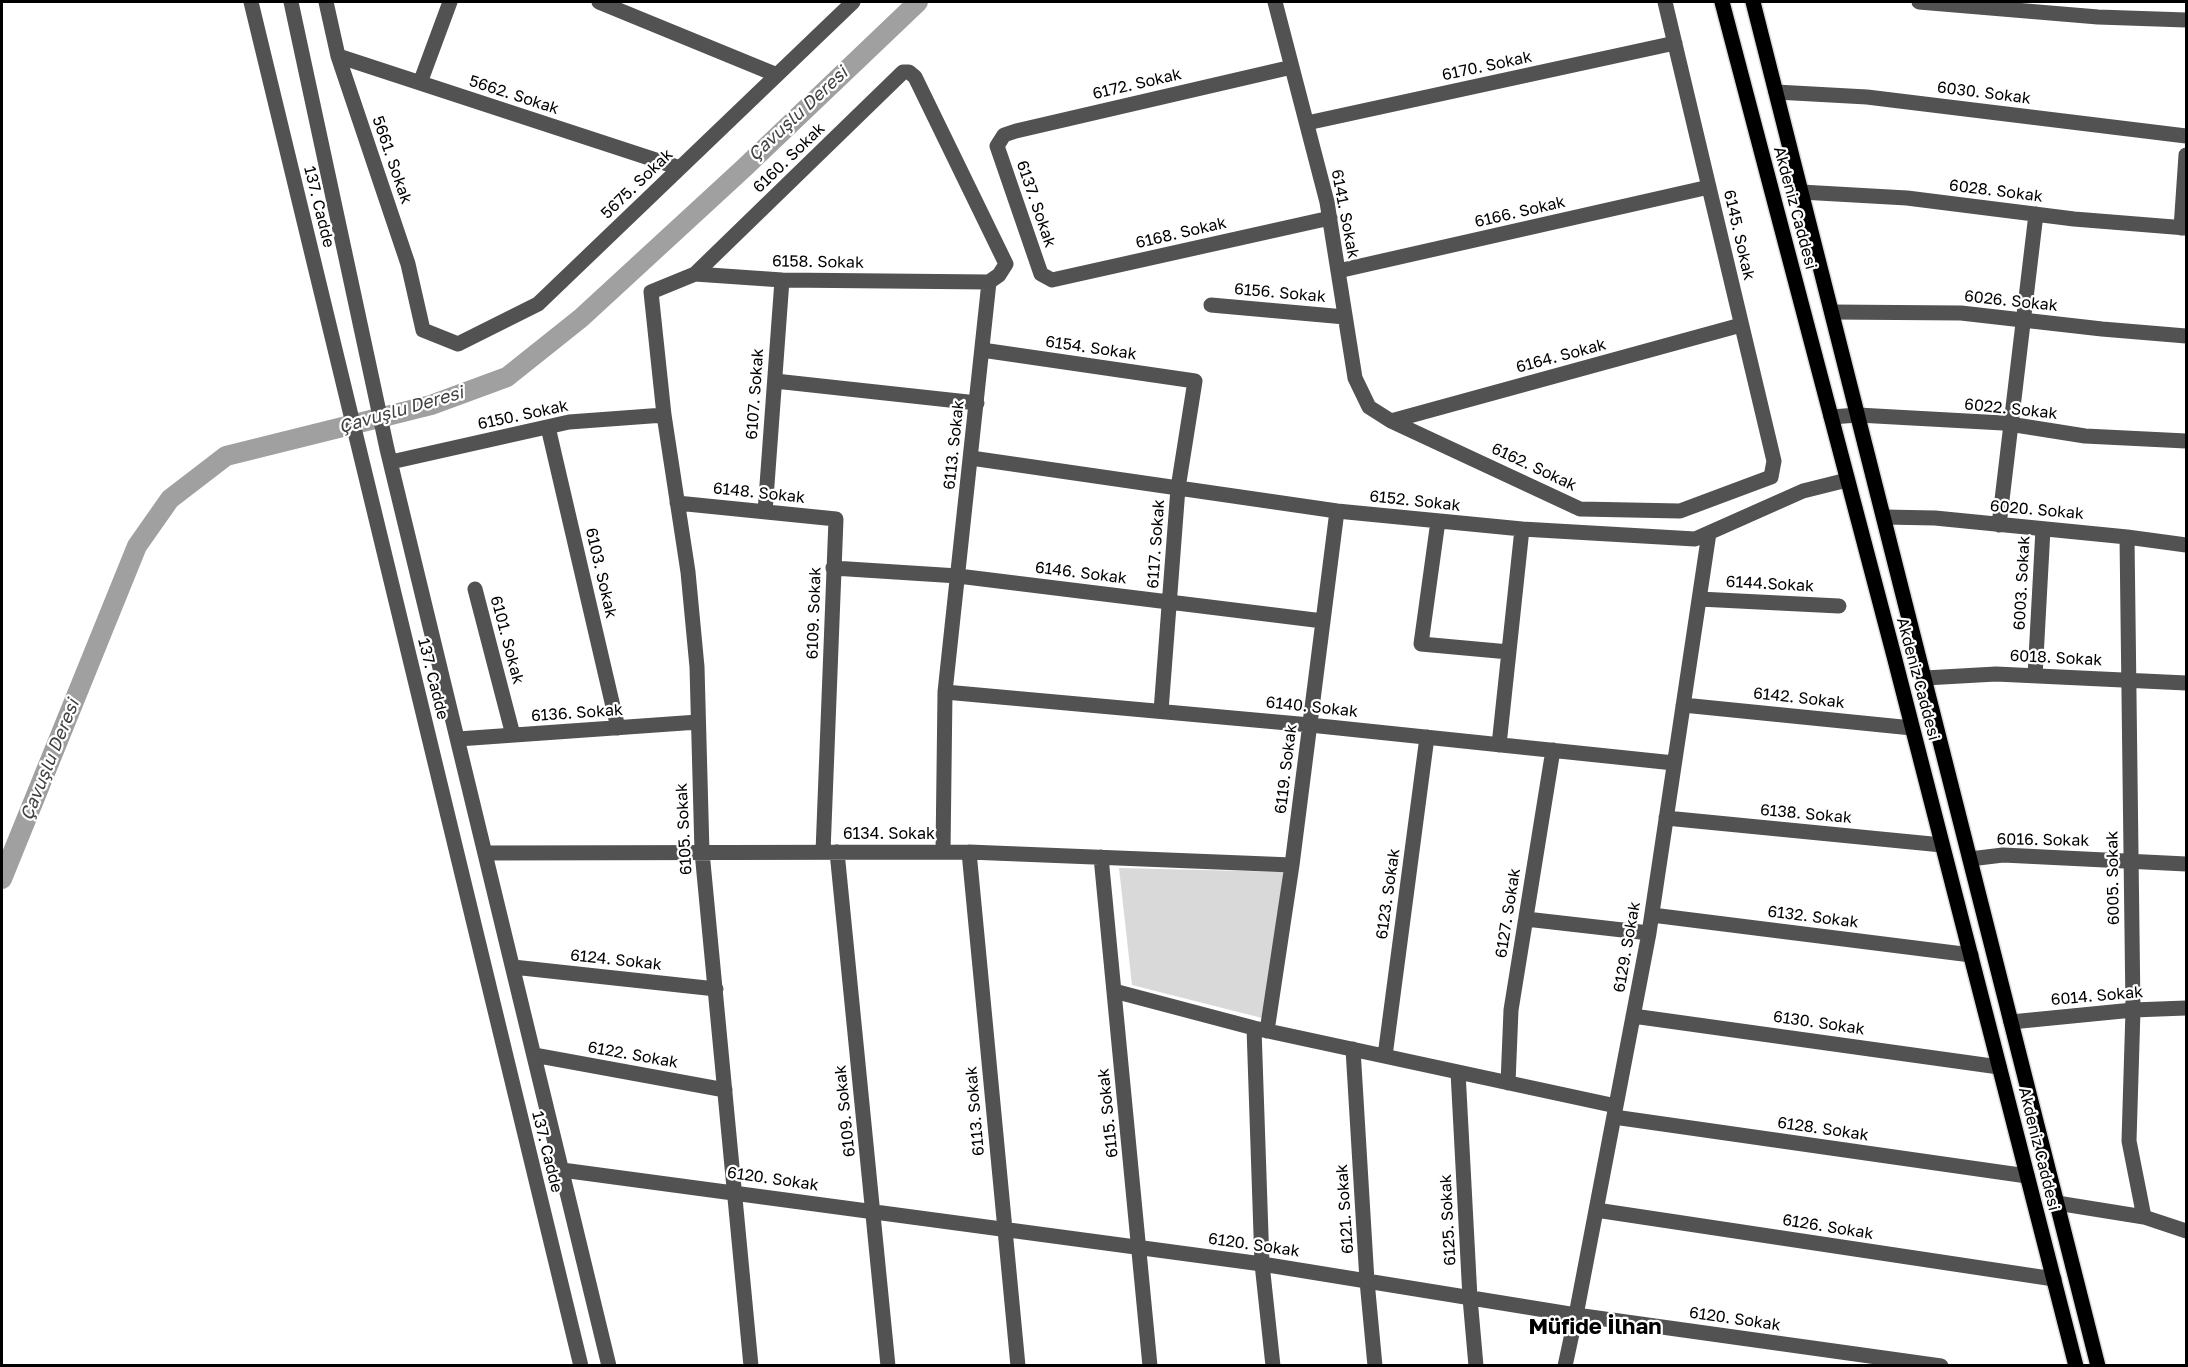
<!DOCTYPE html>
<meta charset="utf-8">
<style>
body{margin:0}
#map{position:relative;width:2188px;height:1367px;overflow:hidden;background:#fff;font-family:"Golos Text",sans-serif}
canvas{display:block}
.frame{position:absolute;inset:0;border:3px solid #000;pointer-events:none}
</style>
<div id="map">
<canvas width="2188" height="1367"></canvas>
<div class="frame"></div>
</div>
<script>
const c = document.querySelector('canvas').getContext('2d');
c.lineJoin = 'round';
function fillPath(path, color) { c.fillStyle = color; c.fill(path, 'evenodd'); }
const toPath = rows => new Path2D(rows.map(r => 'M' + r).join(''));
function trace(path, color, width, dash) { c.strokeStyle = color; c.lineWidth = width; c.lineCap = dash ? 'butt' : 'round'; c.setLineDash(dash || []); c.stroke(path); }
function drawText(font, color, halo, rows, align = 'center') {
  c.font = font + ' "Golos Text",sans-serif'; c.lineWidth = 4.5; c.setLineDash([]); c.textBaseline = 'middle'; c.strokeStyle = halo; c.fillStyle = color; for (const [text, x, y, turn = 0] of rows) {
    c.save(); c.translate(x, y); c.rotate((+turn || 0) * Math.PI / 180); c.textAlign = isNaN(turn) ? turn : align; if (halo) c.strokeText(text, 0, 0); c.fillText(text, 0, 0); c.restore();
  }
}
const green = toPath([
 [1119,868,1285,872,1262,1018,1132,985]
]);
const canal = toPath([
 [2,879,137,546,170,499,226,456,431,405,507,377,581,318,744,168,918,2]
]);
const minor = toPath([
 [251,2,581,1366],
 [291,2,387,449,609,1366],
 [326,2,338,56,408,264,423,330,458,344,538,304,853,2],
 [599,2,777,75],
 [1275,2,1327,202,1355,378,1369,407,1391,421,1580,509,1680,511,1771,477,1774,461,1665,2],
 [1919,2,2098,17,2186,20],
 [338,56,680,168],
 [1292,67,1016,131,1004,135,997,146,1041,274,1052,280,1330,218],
 [420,83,450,2],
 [1776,92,1867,97,2186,136],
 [1307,123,1675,43],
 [1801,192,1907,198,2074,219,2186,228],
 [2181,228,2186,155],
 [1338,271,1709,187],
 [695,274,903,72,909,72,915,77,1006,264,999,275,989,282],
 [1211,305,1345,317],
 [1832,312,1961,313,2102,329,2186,336],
 [982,350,1195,381,1178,488,1161,711],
 [775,381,977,403],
 [1831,417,1858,415,2003,423,2085,436,2186,441],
 [1391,421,1741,325],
 [548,427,618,728],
 [971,458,1337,511,1522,529,1695,539,1803,491,1847,480],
 [391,462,569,422,664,415],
 [677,503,836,519,823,852],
 [765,512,782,280],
 [1884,517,1935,518,2127,537,2186,545],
 [1438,521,1421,644,1509,652],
 [1999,525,2036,214],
 [2127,537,2133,1010,2129,1141,2144,1217],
 [833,568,958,576,1323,621],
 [475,589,513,735],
 [1699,599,1839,606],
 [2035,676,2043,529],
 [1925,678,1996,674,2186,683],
 [945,692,1310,725,1674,763],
 [1683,705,1912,728],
 [458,739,698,722],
 [1499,745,1522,529],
 [1666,818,1942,845],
 [837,852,888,1366],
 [943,852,945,692,989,282],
 [969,852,1018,1366],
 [485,853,969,852,1292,865],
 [1101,857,1150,1366],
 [1970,859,2003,855,2186,864],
 [1652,915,1971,955],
 [1526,919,1649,933],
 [513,967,716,989],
 [1114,991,1254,1028,1616,1106],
 [1633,1016,1999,1067],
 [2011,1022,2133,1010,2186,1008],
 [1254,1028,1262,1264,1273,1366],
 [1267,1031,1292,865,1337,511],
 [1353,1049,1367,1281,1375,1366],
 [534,1055,725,1090],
 [1385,1056,1427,737],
 [1458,1072,1470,1298,1476,1366],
 [1508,1083,1511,1010,1553,750],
 [1614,1117,2027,1176],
 [562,1170,1262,1264,1576,1315,1941,1366],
 [2057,1203,2144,1217,2186,1231],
 [1596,1210,2054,1279],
 [751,1366,702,852,697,667,688,572,664,415,651,292,695,274,782,280,989,282],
 [1565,1366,1576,1315,1649,933,1709,533]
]);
const major = toPath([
 [1722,2,1894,656,2076,1366],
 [1753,2,2098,1366]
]);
const streetNames = [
 ["6170. Sokak",1487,66,-12],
 ["6172. Sokak",1137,84,-13],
 ["6030. Sokak",1984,93,7],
 ["5662. Sokak",514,95,18],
 ["6160. Sokak",789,158,-44],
 ["5661. Sokak",392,160,71],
 ["5675. Sokak",637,184,-44],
 ["6028. Sokak",1996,191,7],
 ["6137. Sokak",1036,204,71],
 ["137. Cadde",319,207,76],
 ["Akdeniz Caddesi",1795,208,75],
 ["6166. Sokak",1520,212,-13],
 ["6141. Sokak",1345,214,79],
 ["6168. Sokak",1181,233,-13],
 ["6145. Sokak",1739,235,77],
 ["6158. Sokak",818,262,1],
 ["6156. Sokak",1280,293,5],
 ["6026. Sokak",2011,301,6],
 ["6154. Sokak",1091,348,8],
 ["6164. Sokak",1561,356,-15],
 ["6107. Sokak",755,394,-86],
 ["6022. Sokak",2011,409,6],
 ["6150. Sokak",523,415,-12],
 ["6113. Sokak",954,445,-84],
 ["6162. Sokak",1534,467,25],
 ["6148. Sokak",759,493,6],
 ["6152. Sokak",1415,501,6],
 ["6020. Sokak",2037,510,5],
 ["6117. Sokak",1156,544,-86],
 ["6103. Sokak",601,573,77],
 ["6146. Sokak",1081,573,7],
 ["6003. Sokak",2022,583,-87],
 ["6144.Sokak",1770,584,3],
 ["6109. Sokak",814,613,-88],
 ["6101. Sokak",507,640,75],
 ["6018. Sokak",2056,658,3],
 ["137. Cadde",433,679,76],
 ["Akdeniz Caddesi",1918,679,75],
 ["6142. Sokak",1799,698,6],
 ["6140. Sokak",1312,707,6],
 ["6136. Sokak",577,713,-4],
 ["6119. Sokak",1286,769,-83],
 ["6138. Sokak",1806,814,5],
 ["6105. Sokak",684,829,-93],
 ["6134. Sokak",889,834],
 ["6016. Sokak",2043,840,1],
 ["6005. Sokak",2113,878,-91],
 ["6123. Sokak",1388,894,-82],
 ["6127. Sokak",1508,913,-81],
 ["6132. Sokak",1813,917,7],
 ["6129. Sokak",1627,947,-80],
 ["6124. Sokak",616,960,6],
 ["6014. Sokak",2097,996,-5],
 ["6130. Sokak",1819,1023,8],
 ["6122. Sokak",633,1055,10],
 ["6109. Sokak",845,1111,-96],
 ["6113. Sokak",975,1111,-95],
 ["6115. Sokak",1108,1113,-96],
 ["6128. Sokak",1823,1129,8],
 ["Akdeniz Caddesi",2039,1149,76],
 ["137. Cadde",547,1152,76],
 ["6120. Sokak",773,1179,8],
 ["6121. Sokak",1345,1209,-94],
 ["6125. Sokak",1448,1220,-93],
 ["6126. Sokak",1828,1227,9],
 ["6120. Sokak",1254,1245,8],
 ["6120. Sokak",1735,1319,8]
];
const waterNames = [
 ["Çavuşlu Deresi",798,114,-43],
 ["Çavuşlu Deresi",401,410,-16],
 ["Çavuşlu Deresi",50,760,-68]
];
const districtNames = [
 ["Müfide İlhan",1595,1327]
];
fillPath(green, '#d9d9d9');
trace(canal, '#a0a0a0', 20);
trace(major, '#dbdbdb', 18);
trace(minor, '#525252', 15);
trace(major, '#000', 15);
drawText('16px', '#000', '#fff', streetNames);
drawText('italic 18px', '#414141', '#fff', waterNames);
drawText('bold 22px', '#000', '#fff', districtNames);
</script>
